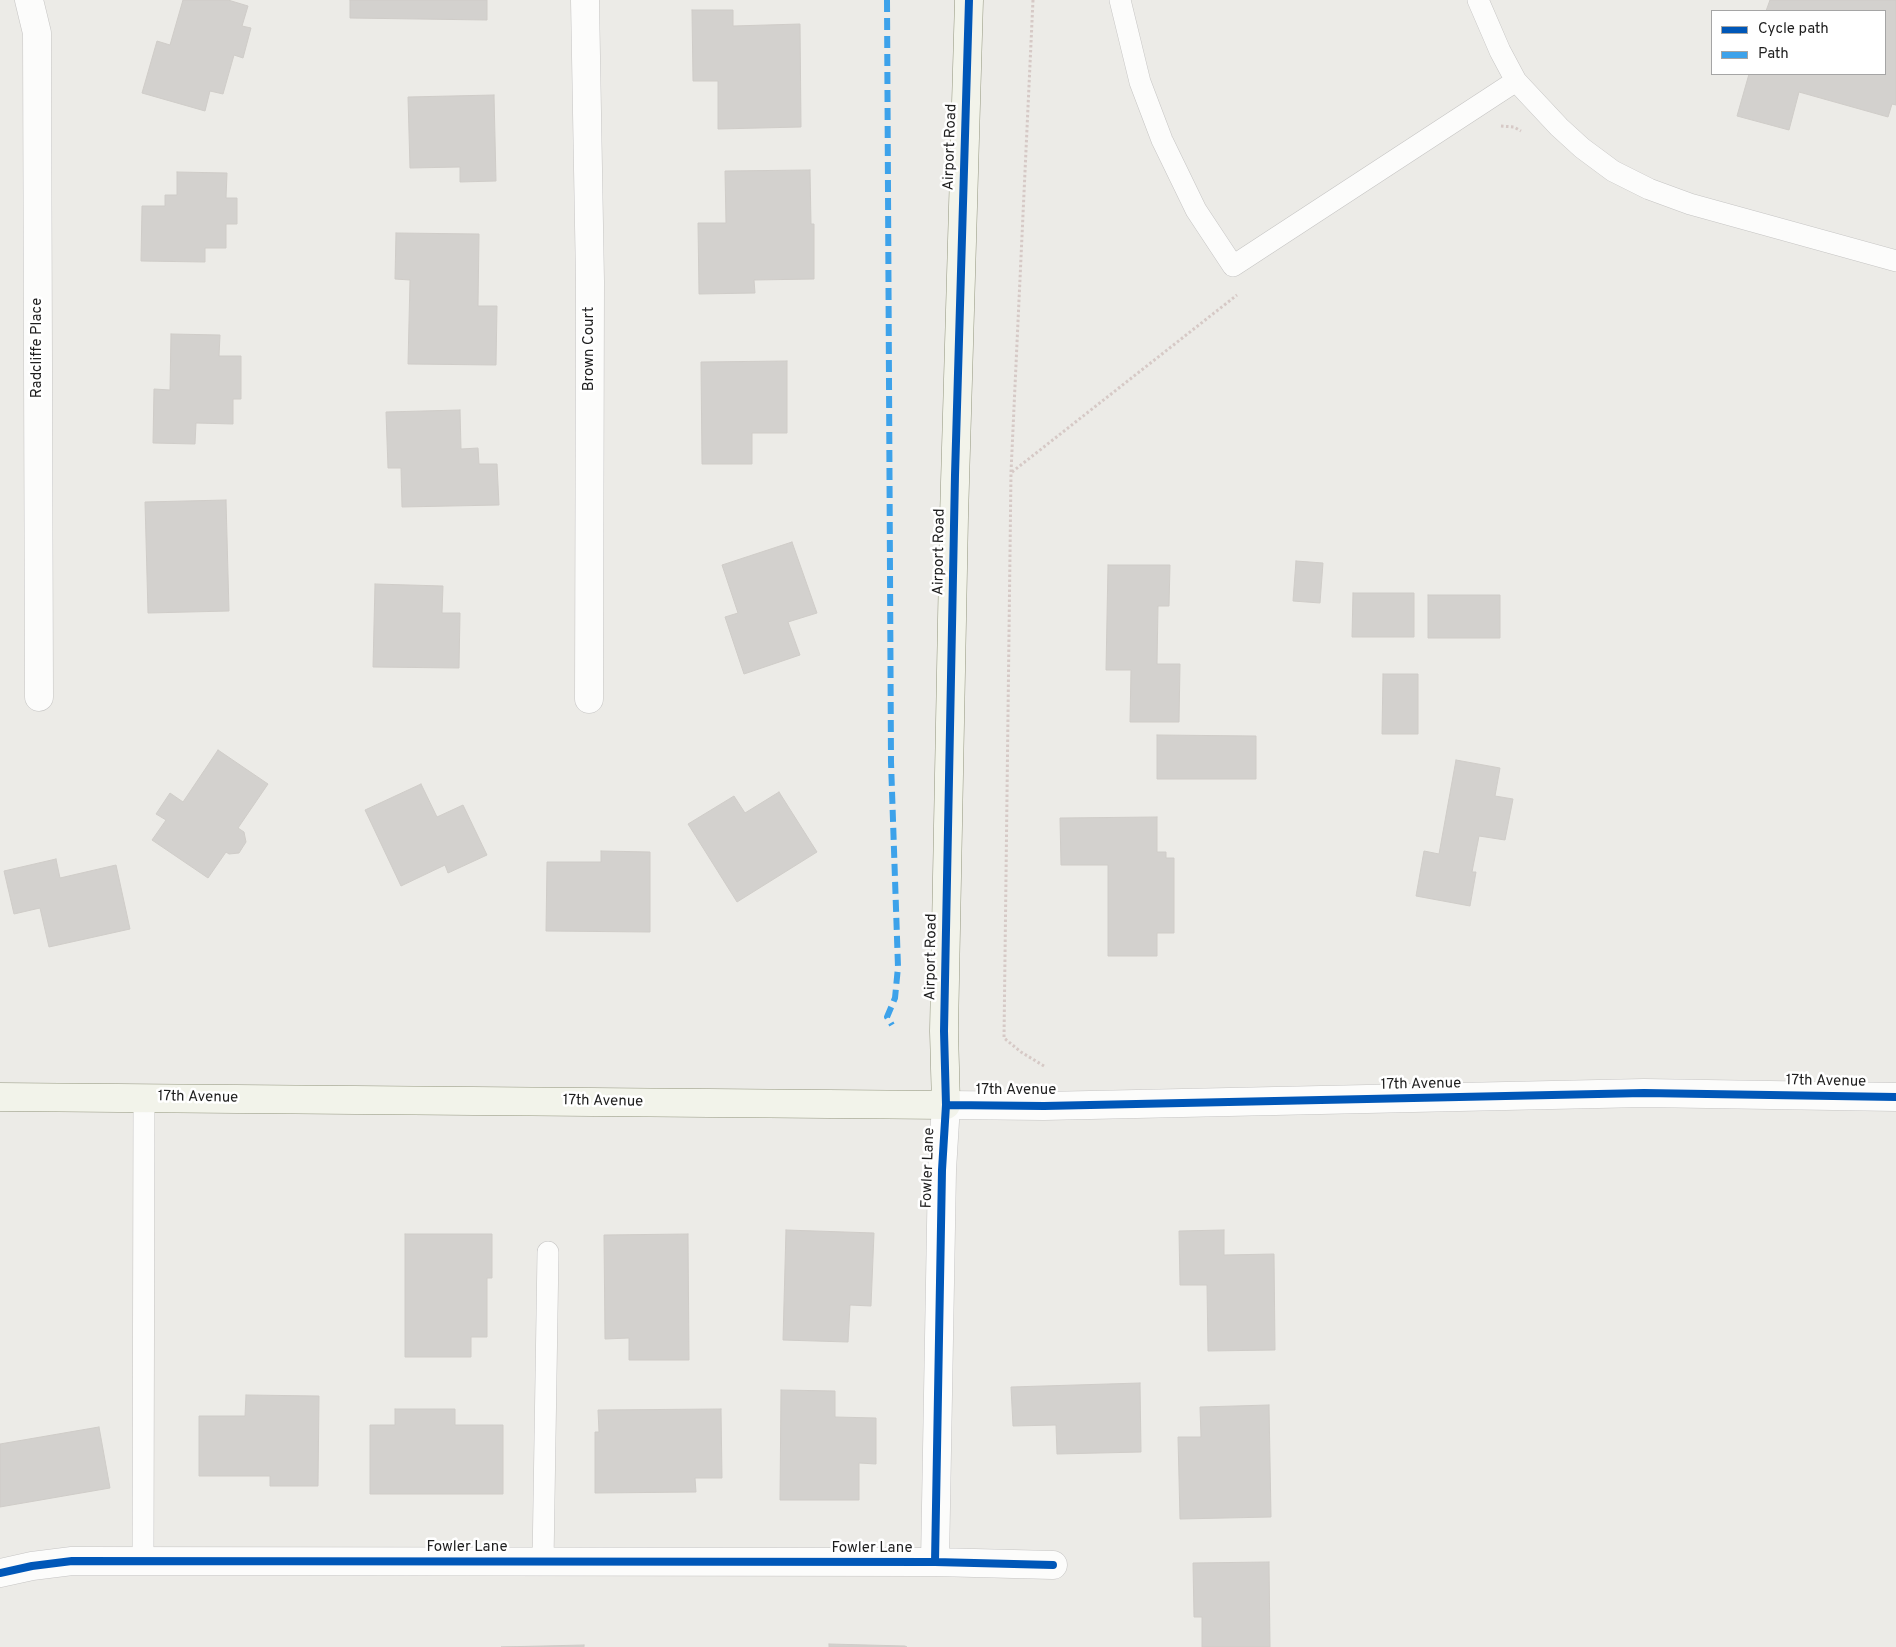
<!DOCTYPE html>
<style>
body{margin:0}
#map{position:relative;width:1896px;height:1647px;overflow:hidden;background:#ecebe7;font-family:Overpass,sans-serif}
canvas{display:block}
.legend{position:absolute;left:1711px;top:10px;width:175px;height:65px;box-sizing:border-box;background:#fff;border:1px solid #a5a5a5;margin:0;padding:6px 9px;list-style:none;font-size:15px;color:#1e1e1e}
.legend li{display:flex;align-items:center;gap:10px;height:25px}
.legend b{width:25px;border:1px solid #a5a5a5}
</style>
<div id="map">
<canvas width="1896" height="1647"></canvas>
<ul class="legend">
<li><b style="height:6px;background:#0057b8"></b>Cycle path</li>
<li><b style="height:6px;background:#3da2ea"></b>Path</li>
</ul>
</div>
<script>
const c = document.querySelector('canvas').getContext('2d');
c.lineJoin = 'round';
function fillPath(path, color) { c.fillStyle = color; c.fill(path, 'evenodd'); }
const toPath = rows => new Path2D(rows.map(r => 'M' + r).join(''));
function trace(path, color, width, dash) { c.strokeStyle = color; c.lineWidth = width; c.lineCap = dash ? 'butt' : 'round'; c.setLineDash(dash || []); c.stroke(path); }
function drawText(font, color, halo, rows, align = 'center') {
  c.font = font + ' Overpass,sans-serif'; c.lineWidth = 5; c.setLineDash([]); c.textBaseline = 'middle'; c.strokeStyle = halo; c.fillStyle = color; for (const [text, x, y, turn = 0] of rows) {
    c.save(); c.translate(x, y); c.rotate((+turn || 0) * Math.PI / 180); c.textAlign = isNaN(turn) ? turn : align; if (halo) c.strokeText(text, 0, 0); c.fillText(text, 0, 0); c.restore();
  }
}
const building = toPath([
 [183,0,228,0,248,6,242,26,251,28,243,58,234,55,223,94,210,91,205,111,142,93,157,41,170,45,183,0],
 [350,0,487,0,487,20,350,18,350,0],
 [1770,0,1896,0,1896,105,1892,104,1888,117,1799,92,1789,130,1737,116,1749,74,1885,74,1885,11,1766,11,1770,0],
 [692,10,733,10,733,26,800,24,801,127,718,129,718,81,693,81,692,10],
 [494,95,496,181,460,182,460,167,410,168,408,97,494,95],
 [810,170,811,224,814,224,814,279,754,280,755,293,699,294,698,223,726,223,725,171,810,170],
 [177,172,227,173,226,198,237,198,237,224,226,224,226,248,205,248,205,262,141,261,142,206,165,206,165,195,177,195,177,172],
 [396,233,479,234,478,306,497,306,496,365,408,364,410,280,395,279,396,233],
 [171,334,220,335,219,356,241,356,241,399,233,399,233,424,196,423,195,444,153,443,154,389,170,390,171,334],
 [787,361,787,433,752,433,752,464,702,464,701,362,787,361],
 [460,410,461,449,478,448,479,464,497,464,499,505,402,507,401,468,388,468,386,412,460,410],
 [226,500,229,611,148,613,145,502,226,500],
 [792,542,817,613,788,622,800,655,744,674,725,617,738,613,722,565,792,542],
 [1296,561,1323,563,1320,603,1293,601,1296,561],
 [1108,565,1170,565,1169,606,1158,606,1157,664,1180,664,1179,722,1130,722,1131,670,1106,670,1108,565],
 [375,584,443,586,442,613,460,613,459,668,373,667,375,584],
 [1353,593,1414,593,1414,637,1352,637,1353,593],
 [1428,595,1500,595,1500,638,1428,638,1428,595],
 [1383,674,1418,674,1418,734,1382,734,1383,674],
 [1157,735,1256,736,1256,779,1157,779,1157,735],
 [218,750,268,784,238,828,244,832,246,842,239,853,229,854,226,852,208,878,152,840,166,820,156,814,170,793,183,802,218,750],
 [1456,760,1500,768,1495,796,1513,799,1505,840,1479,836,1472,872,1476,872,1470,906,1416,896,1424,851,1439,854,1456,760],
 [421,784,437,817,463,805,487,855,448,873,445,865,401,886,365,810,421,784],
 [779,792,817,852,737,902,688,824,734,796,745,813,779,792],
 [1157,817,1157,852,1166,852,1166,858,1174,858,1174,933,1157,933,1157,956,1108,956,1108,865,1061,865,1060,818,1157,817],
 [601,851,650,852,650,932,546,931,547,862,601,862,601,851],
 [56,859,60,878,116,865,130,929,49,947,40,908,14,914,4,871,56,859],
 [786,1230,874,1233,871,1306,850,1305,848,1342,783,1340,786,1230],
 [1224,1230,1224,1255,1274,1254,1275,1350,1208,1351,1207,1285,1180,1285,1179,1231,1224,1230],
 [405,1234,492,1234,492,1278,487,1278,487,1337,471,1337,471,1357,405,1357,405,1234],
 [688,1234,689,1360,629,1360,629,1338,605,1339,604,1235,688,1234],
 [1140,1383,1141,1452,1057,1454,1056,1425,1013,1426,1011,1387,1140,1383],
 [781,1390,835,1391,835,1417,876,1418,876,1464,859,1463,859,1500,780,1500,781,1390],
 [246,1395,319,1396,318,1486,270,1486,270,1476,199,1476,199,1416,245,1416,246,1395],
 [1269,1405,1271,1517,1180,1519,1178,1437,1201,1437,1200,1407,1269,1405],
 [395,1409,455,1409,455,1425,503,1425,503,1494,370,1494,370,1425,395,1425,395,1409],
 [721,1409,722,1478,695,1478,696,1492,595,1493,595,1432,599,1432,598,1410,721,1409],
 [99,1427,110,1488,0,1507,0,1444,99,1427],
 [1269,1562,1270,1647,1202,1647,1202,1617,1194,1617,1193,1563,1269,1562],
 [829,1644,905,1646,907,1647,829,1647,829,1644],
 [584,1645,584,1647,501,1647,584,1645]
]);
const path = toPath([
 [1033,0,1011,472,1004,1038,1021,1052,1044,1066],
 [1501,126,1514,127,1521,131],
 [1012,472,1237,295]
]);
const service = toPath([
 [1120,0,1140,82,1162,140,1196,210,1233,266,1516,81,1500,51,1478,0],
 [1516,81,1559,127,1582,148,1613,171,1649,189,1690,204,1896,261],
 [143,1561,144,1098],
 [543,1562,548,1252]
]);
const minor = toPath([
 [29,0,37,33,39,697],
 [585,0,590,281,589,699],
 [935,1562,942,1170,946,1105],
 [0,1573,32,1566,72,1561,935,1562,1053,1565]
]);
const tertiary = toPath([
 [946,1105,1044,1106,1644,1093,1896,1097]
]);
const secondary = toPath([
 [0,1097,946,1105,944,1031,954,517,969,0]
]);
const quiet = toPath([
 [887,0,891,762,898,967,895,998,887,1017,892,1025]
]);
const cycleway = toPath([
 [946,1105,1044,1106,1644,1093,1896,1097],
 [935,1562,942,1170,946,1105,944,1031,955,475,969,0],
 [0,1573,32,1566,72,1561,935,1562,1053,1565]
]);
const streetNames = [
 ["Airport Road",951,147,-88],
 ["Radcliffe Place",38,348,-90],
 ["Brown Court",590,349,-90],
 ["Airport Road",940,552,-89],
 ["Airport Road",932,957,-89],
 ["17th Avenue",1826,1082,1],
 ["17th Avenue",1421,1085,-1],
 ["17th Avenue",1016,1091],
 ["17th Avenue",198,1098,1],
 ["17th Avenue",603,1102,1],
 ["Fowler Lane",929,1168,-88],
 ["Fowler Lane",467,1548],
 ["Fowler Lane",872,1549]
];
fillPath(building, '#d3d1ce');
trace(building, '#cfccc8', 1);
trace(service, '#c5c4c3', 22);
trace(minor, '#c5c4c3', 29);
trace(tertiary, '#c5c4c3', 29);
trace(secondary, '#93967e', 29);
trace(path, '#d6c9c6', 3, [2.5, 2.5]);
trace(service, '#fcfcfb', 21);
trace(minor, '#fcfcfb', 28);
trace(tertiary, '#fcfcfb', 28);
trace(secondary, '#f2f3ea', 28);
trace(quiet, '#3da2ea', 6, [12, 6]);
trace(cycleway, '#0057b8', 8);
drawText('15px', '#1e1e1e', '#fff', streetNames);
</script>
